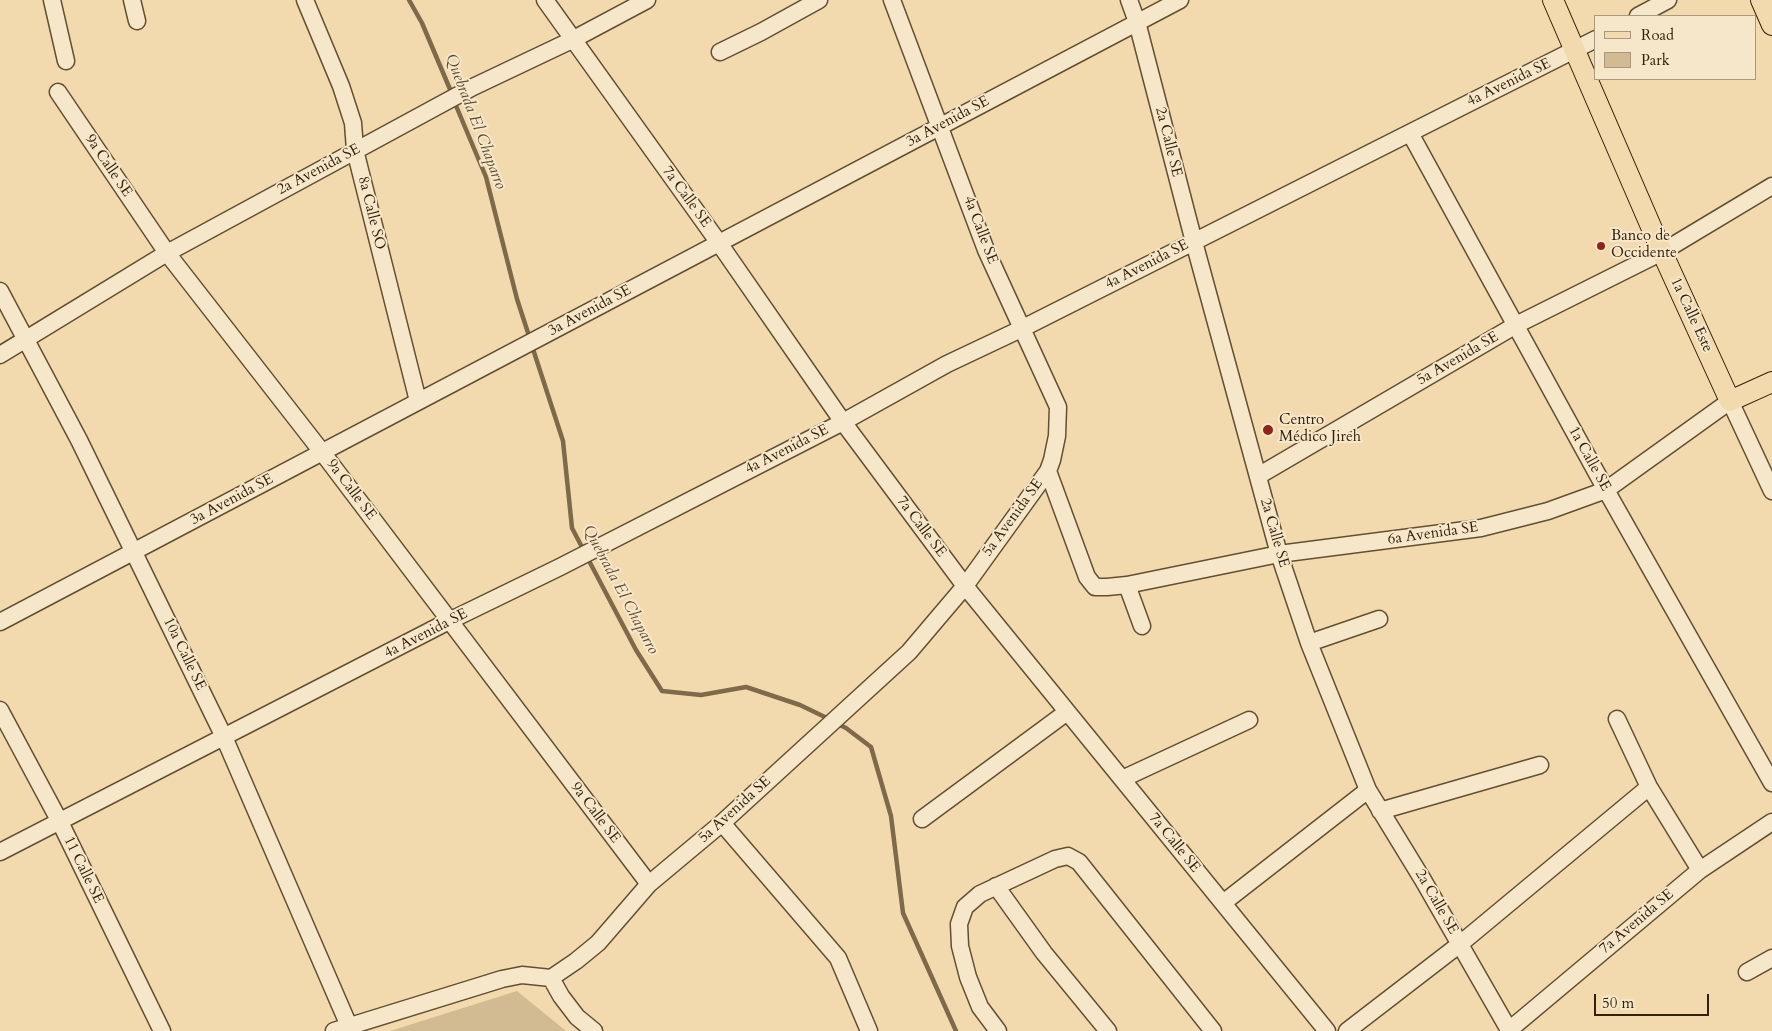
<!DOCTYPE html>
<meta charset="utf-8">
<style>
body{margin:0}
#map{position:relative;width:1772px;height:1031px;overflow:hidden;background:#f3daae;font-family:Cardo,serif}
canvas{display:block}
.legend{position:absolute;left:1594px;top:15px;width:162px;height:65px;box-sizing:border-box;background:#f7e7ca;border:1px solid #a8987d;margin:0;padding:6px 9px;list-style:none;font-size:15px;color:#312109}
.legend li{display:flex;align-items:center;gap:10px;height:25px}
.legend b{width:25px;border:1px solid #a8987d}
.scale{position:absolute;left:1594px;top:994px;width:115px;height:22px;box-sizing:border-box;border:2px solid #312109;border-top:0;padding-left:6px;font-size:15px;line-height:18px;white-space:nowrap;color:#312109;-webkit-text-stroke:4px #f7e7ca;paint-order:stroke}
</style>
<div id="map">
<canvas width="1772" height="1031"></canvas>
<ul class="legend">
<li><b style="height:6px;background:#f3daae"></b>Road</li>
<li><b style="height:14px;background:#d2bb92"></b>Park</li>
</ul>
<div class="scale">50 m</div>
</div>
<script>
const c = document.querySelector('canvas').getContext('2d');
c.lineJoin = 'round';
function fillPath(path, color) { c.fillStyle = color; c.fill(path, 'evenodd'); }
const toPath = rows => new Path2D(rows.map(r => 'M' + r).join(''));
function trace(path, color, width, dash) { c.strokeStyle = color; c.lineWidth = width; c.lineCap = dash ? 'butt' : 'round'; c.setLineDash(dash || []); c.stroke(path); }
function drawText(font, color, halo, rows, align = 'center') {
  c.font = font + ' Cardo,serif'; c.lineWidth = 4; c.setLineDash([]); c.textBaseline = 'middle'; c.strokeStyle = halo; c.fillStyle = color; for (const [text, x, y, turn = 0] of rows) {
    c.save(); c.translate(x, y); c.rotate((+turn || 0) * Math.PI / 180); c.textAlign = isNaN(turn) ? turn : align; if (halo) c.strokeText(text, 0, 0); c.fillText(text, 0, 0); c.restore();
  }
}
const green = toPath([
 [517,991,566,1031,390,1031]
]);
const stream = toPath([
 [409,0,422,23,452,94],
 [454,101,486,177,517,299,530,339],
 [532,346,563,441,572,528,584,551],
 [587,557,636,650,662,691,701,695,746,687,800,705,829,719],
 [836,723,846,728,871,747,891,816,903,913,956,1031]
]);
const minor = toPath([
 [52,0,66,61],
 [132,0,137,21],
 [305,0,341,86,353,123,355,150,418,401],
 [545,0,719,243,843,422,965,586,1327,1031],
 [1129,0,1137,22,1194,242,1279,554,1309,643,1368,790,1423,880,1509,1030],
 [1638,16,1668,0],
 [720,52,761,32,819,0],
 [58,92,167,253,322,452,649,884],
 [1410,133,1606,490,1772,783],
 [0,291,79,440,224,737,349,1026],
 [0,355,167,253,473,87,572,40,647,0],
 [1048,471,1087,577,1095,587,1107,587,1127,585,1279,554,1481,528,1548,511,1606,490,1730,401,1772,491],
 [1258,476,1516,325,1662,252,1772,186],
 [1127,585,1142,626],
 [0,622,1180,0],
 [1309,643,1379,619],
 [0,710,60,822,162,1031],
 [1617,719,1649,787,1700,870],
 [1122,779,1249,720],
 [1380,811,1540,765],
 [922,819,1067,712],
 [722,823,838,958,869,1031],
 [0,852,449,621,560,567,843,422,947,364,1021,329,1596,39],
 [996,886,1044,953,1108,1031],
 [1223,903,1368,790],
 [1747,972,1772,958],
 [551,978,561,996,577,1017,594,1031],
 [334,1031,502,979,522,975,551,978,576,961,598,943,649,884,722,823,909,652,965,586,1048,471,1052,460,1057,436,1058,407,986,250,892,0],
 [998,1031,980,1007,968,977,960,946,959,924,965,907,980,894,1055,859,1068,856,1079,862,1213,1031],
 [1347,1031,1460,944,1649,787],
 [1508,1031,1700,870,1772,822]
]);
const major = toPath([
 [1553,0,1662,252,1730,401,1772,382],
 [1761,0,1772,25]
]);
const markers = [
 [1601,246,5,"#8f2418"],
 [1268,430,6,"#8f2418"]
];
const streetNames = [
 ["4a Avenida SE",1509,83,-26],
 ["3a Avenida SE",948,122,-28],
 ["2a Calle SE",1168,142,76],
 ["9a Calle SE",108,166,56],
 ["2a Avenida SE",319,170,-28],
 ["7a Calle SE",686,197,54],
 ["8a Calle SO",371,213,76],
 ["4a Calle SE",980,230,69],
 ["4a Avenida SE",1147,265,-27],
 ["3a Avenida SE",590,311,-28],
 ["1a Calle Este",1691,315,65],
 ["5a Avenida SE",1458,359,-30],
 ["4a Avenida SE",787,450,-27],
 ["1a Calle SE",1589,459,61],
 ["9a Calle SE",351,490,53],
 ["3a Avenida SE",232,500,-28],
 ["5a Avenida SE",1013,518,-54],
 ["7a Calle SE",921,527,53],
 ["2a Calle SE",1274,533,74],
 ["6a Avenida SE",1433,534,-8],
 ["4a Avenida SE",426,634,-27],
 ["10a Calle SE",184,654,64],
 ["5a Avenida SE",735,810,-42],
 ["9a Calle SE",595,813,53],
 ["7a Calle SE",1174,843,51],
 ["11 Calle SE",83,870,64],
 ["2a Calle SE",1436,902,60],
 ["7a Avenida SE",1637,922,-40]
];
const poiNames = [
 ["Banco de",1611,237],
 ["Occidente",1611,254],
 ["Centro",1279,421],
 ["Médico Jireh",1279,438]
];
const waterNames = [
 ["Quebrada El Chaparro",475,122,69],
 ["Quebrada El Chaparro",620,590,62]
];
fillPath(green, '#d2bb92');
trace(stream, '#7e6a4a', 4.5);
trace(minor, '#624f32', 19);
trace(major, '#312109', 22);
trace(minor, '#f7e7ca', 16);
trace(major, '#f3daae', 20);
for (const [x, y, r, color] of markers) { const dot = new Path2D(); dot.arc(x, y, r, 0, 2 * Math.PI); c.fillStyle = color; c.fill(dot); trace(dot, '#f7e7ca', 2); }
drawText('15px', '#312109', '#f7e7ca', streetNames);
drawText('15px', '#312109', '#f7e7ca', poiNames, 'left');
drawText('italic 16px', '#5e4c2f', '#f7e7ca', waterNames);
</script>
